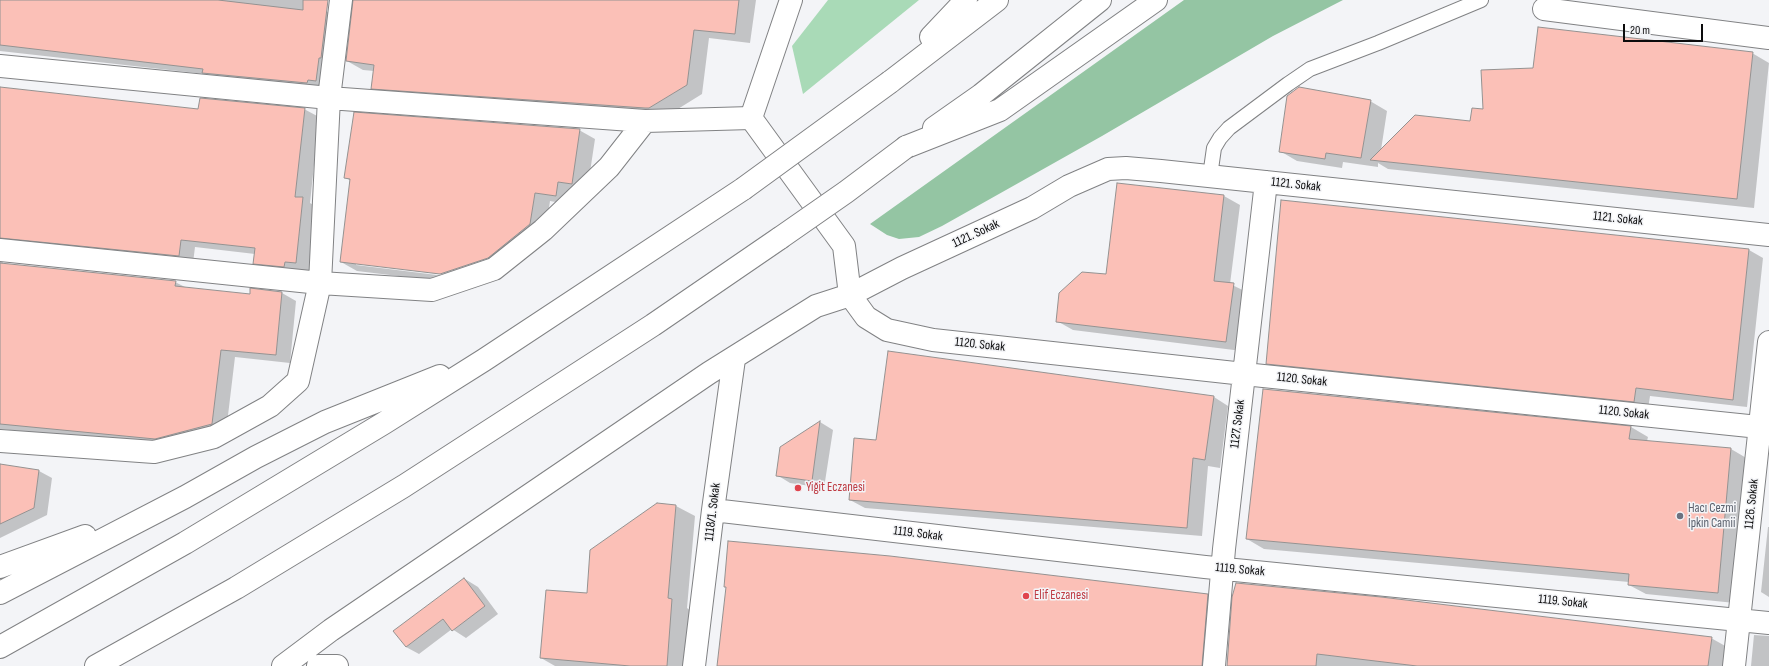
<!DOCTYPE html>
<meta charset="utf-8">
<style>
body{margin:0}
#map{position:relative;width:1769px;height:666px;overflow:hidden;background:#f3f4f7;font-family:"Sofia Sans Condensed",sans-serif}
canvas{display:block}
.scale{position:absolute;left:1623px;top:24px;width:80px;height:18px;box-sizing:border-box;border:2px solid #0c0c0d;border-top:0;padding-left:5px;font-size:12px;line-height:14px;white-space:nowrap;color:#0c0c0d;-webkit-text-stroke:3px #f3f4f7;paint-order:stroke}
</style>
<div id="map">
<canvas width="1769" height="666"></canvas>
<div class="scale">20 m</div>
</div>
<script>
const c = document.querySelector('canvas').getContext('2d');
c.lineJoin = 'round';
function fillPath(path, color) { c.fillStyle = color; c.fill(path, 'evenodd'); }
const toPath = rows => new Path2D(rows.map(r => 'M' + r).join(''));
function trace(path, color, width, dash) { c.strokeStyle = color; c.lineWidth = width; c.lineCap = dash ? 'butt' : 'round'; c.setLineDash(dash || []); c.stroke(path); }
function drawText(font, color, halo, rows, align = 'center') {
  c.font = font + ' "Sofia Sans Condensed",sans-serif'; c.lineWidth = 3; c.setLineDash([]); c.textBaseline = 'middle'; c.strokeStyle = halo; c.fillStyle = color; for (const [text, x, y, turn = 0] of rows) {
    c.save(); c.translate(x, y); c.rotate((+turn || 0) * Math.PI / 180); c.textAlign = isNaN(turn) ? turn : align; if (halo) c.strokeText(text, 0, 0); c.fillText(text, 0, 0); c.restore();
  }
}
const green = toPath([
 [828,0,919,0,803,94,792,46]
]);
const forest = toPath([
 [1184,0,1343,0,1273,36,1102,136,942,226,919,237,899,239,887,235,870,224]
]);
const shadow = toPath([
 [0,0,327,0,326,11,341,20,330,88,0,51],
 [355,0,756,0,750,43,709,38,702,94,665,117,388,97,372,88,374,71,363,70,347,61],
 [1752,53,1769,63,1754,208,1388,169,1378,163,1378,167,1343,162,1342,168,1297,161,1280,151,1370,101,1387,111,1381,150,1471,122,1534,69],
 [0,88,199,110,304,109,319,117,310,203,317,207,310,271,299,270,298,274,268,271,254,263,255,254,195,247,193,263,2,257,3,264,175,282,187,288,251,295,282,293,296,301,290,363,235,357,226,432,170,446,0,429],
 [579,130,595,139,587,192,572,205,550,201,545,233,456,283,357,271,341,262,351,181,346,178],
 [356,263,445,274,445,276,356,265],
 [1224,196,1240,205,1230,284,1249,293,1242,351,1073,330,1057,321,1107,275],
 [1749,250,1763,258,1747,407,1650,396,1648,409,1281,371,1267,363],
 [1214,397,1228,406,1220,468,1208,466,1202,536,865,508,850,500,877,441],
 [820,422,833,430,824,488,790,483,777,475,781,448],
 [1631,427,1648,437,1647,441,1731,449,1748,459,1735,603,1646,594,1629,585,1629,582,1264,549,1247,539],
 [0,465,39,471,52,478,47,515,0,538],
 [676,506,695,516,687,608,691,611,686,666,555,666,541,658],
 [1768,527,1769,527,1769,597,1761,592],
 [465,579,478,587,498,614,466,638,452,629,419,654,406,647],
 [1236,584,1711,638,1727,647,1724,666,1227,666],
 [1207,595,1223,604,1218,666,718,666],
 [1754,635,1769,636,1769,666,1751,666]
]);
const building = toPath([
 [0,0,218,0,303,10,303,0,328,0,321,58,319,58,316,81,308,80,307,83,202,73,203,69,0,45,0,0],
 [353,0,739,0,735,34,694,30,687,85,649,108,645,108,371,89,374,65,346,61,353,0],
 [1538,27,1753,52,1737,199,1370,160,1415,115,1470,121,1472,108,1483,109,1481,70,1533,68,1538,27],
 [0,87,198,109,200,98,305,108,295,197,303,197,296,263,285,262,284,267,253,264,255,248,181,240,179,256,0,238,0,87],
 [1299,87,1371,100,1361,158,1326,153,1325,159,1279,152,1287,96,1299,87],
 [354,112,580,129,572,184,558,182,556,196,535,193,530,224,488,258,440,274,340,262,350,179,344,178,354,112],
 [1117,183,1224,195,1214,281,1234,283,1226,342,1056,322,1059,293,1082,272,1106,274,1117,183],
 [1281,200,1749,249,1733,400,1636,388,1634,402,1266,364,1281,200],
 [0,263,176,281,175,286,250,294,250,288,282,292,276,355,221,350,212,424,155,439,0,424,0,263],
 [888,351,1214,396,1205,460,1193,458,1187,528,849,500,854,438,876,440,888,351],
 [1263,389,1631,426,1629,439,1731,448,1718,593,1628,585,1629,574,1246,539,1263,389],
 [820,421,812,481,776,476,780,447,820,421],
 [0,464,39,470,34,508,0,524,0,464],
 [657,503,676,505,668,598,672,599,667,666,630,666,540,658,546,590,587,593,590,550,657,503],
 [728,541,890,556,1208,594,1202,666,717,666,726,587,724,587,728,541],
 [464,578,485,606,452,631,443,619,406,647,393,631,464,578],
 [1236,583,1381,597,1712,637,1708,666,1417,666,1317,654,1316,666,1227,666,1232,597,1236,583]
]);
const service = toPath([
 [1210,176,1214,148,1220,138,1229,128,1288,84,1310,69,1378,43,1481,0]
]);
const minor = toPath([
 [1544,9,1769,38],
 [0,66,329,98,645,121,751,118],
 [0,250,320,283,432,290,494,269,543,230,609,167,645,121],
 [850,295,866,317,887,330,933,340,1244,374,1769,428],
 [0,441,154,452,214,437,270,406,298,381,320,283,329,98,341,0],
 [713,510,1205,567,1769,623],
 [283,666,331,630,709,373,816,306,850,295,902,268,1032,208,1069,186,1108,169,1126,168,1161,171,1769,235],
 [318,666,337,666],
 [694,666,713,510,734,359],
 [1214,666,1224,549,1266,182],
 [1734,666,1769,342]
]);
const tertiary = toPath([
 [791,0,751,118,844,246,850,295]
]);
const trunk = toPath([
 [931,37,966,0],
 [890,82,997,0],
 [934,128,981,95,1100,0],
 [906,147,1000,110,1156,0],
 [0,567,85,536],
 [0,593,185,497,256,457,325,422,440,376],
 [0,647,185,543,384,423,484,360,743,189],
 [96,666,236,588,404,486,653,325,780,238]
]);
const trunkBridge = toPath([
 [743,189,890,82],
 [780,238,846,192,906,147]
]);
const markers = [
 [798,488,4,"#e0444e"],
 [1680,516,4,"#6b7280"],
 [1026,596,4,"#e0444e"]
];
const streetNames = [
 ["1121. Sokak",1296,185,6],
 ["1121. Sokak",1618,219,6],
 ["1121. Sokak",976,234,-25],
 ["1120. Sokak",980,345,6],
 ["1120. Sokak",1302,380,6],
 ["1120. Sokak",1624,413,6],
 ["1127. Sokak",1238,424,-83],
 ["1126. Sokak",1752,504,-84],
 ["1118/1. Sokak",713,512,-83],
 ["1119. Sokak",918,534,7],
 ["1119. Sokak",1240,570,5],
 ["1119. Sokak",1563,602,6]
];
const healthNames = [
 ["Yiğit Eczanesi",806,488],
 ["Elif Eczanesi",1034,596]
];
const worshipNames = [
 ["Hacı Cezmi",1688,509],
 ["İpkin Camii",1688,524]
];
fillPath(green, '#a9dab7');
fillPath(forest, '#94c5a3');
fillPath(shadow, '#0003');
fillPath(building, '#fbc0b7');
trace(building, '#949291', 1);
trace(service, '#818284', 16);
trace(minor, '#818284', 24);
trace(tertiary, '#818284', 24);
trace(trunk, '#818284', 24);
trace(service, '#fff', 14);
trace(minor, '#fff', 22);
trace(tertiary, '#fff', 22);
trace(trunk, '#fff', 22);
trace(trunkBridge, '#818284', 24, []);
trace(trunkBridge, '#fff', 22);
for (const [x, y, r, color] of markers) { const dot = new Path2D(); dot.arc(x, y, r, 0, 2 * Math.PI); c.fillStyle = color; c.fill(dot); trace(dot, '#f3f4f7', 1.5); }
drawText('13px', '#0c0c0d', '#f3f4f7', streetNames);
drawText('13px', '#be3a42', '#f3f4f7', healthNames, 'left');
drawText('13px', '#5b616d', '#f3f4f7', worshipNames, 'left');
</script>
